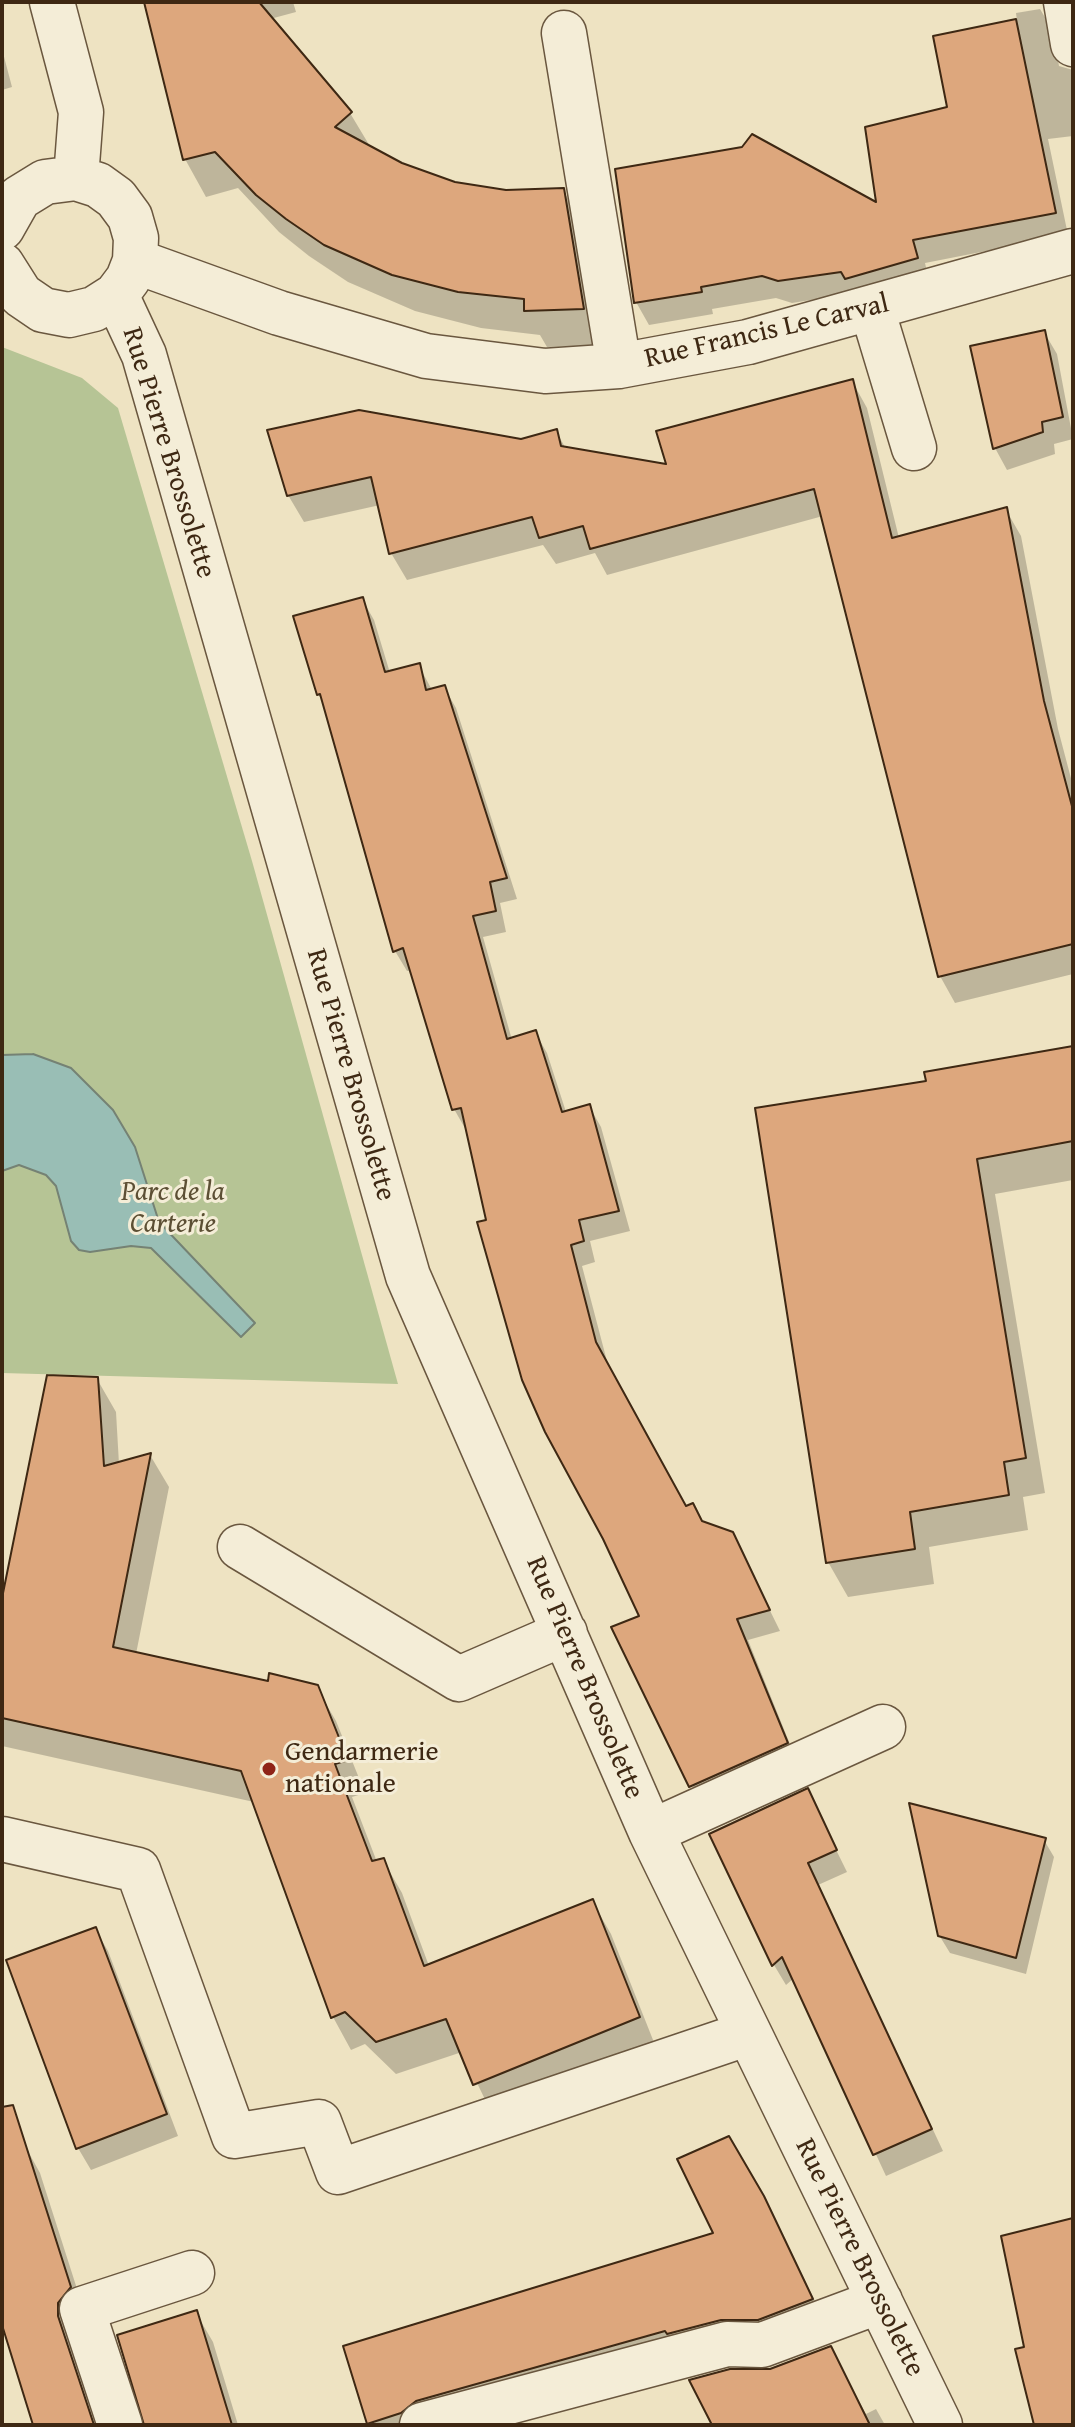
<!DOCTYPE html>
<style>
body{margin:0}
#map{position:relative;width:1075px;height:2427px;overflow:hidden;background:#eee3c2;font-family:"Gentium Book Plus",serif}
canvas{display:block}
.frame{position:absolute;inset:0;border:4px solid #3e2813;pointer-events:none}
</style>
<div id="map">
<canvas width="1075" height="2427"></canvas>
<div class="frame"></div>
</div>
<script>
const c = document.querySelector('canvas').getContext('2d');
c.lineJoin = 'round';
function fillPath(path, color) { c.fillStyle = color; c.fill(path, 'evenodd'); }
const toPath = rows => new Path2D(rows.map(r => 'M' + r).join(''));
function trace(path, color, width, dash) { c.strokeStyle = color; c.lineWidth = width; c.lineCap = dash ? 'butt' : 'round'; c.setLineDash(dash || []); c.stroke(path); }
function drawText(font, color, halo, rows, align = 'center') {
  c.font = font + ' "Gentium Book Plus",serif'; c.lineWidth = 6; c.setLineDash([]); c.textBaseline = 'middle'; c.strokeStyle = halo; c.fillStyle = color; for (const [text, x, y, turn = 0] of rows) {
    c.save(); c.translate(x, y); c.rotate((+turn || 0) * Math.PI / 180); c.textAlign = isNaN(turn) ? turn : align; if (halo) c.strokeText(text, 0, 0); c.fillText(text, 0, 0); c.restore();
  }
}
const green = toPath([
 [2,347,82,378,118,408,252,861,398,1384,2,1373]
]);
const water = toPath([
 [33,1054,71,1068,113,1110,135,1147,159,1222,255,1323,241,1337,151,1248,131,1246,90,1252,79,1250,71,1241,56,1186,46,1175,19,1165,2,1171,2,1055,33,1054]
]);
const shadow = toPath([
 [147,2,293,2,296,12,270,19,350,113,371,148,401,165,454,184,506,192,563,190,585,228,604,346,547,347,540,335,481,328,415,311,348,282,309,256,279,232,238,188,206,197,185,159],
 [1040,9,1053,31,1059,66,1073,70,1073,136,1048,139,1068,235,925,263,929,281,792,303,776,298,712,309,713,314,649,325,636,302,878,206,949,108,936,37,1017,21,1016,13],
 [2,49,12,87,2,90],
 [1044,332,1057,354,1073,439,1054,444,1055,454,1007,470,995,448],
 [852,381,867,408,899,538,1006,510,1021,536,1058,729,1073,786,1073,974,955,1003,940,976,823,516,607,575,595,553,556,564,543,545,407,580,391,553,380,505,304,522,288,495,556,431,566,449,669,467],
 [362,599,374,620,390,673,419,666,432,690,444,687,456,708,517,899,500,903,506,932,483,937,512,1040,535,1032,547,1053,566,1112,589,1106,601,1127,630,1231,590,1241,595,1262,582,1266,608,1365,686,1509,703,1524,732,1533,780,1631,748,1640,798,1764,703,1807,614,1628,641,1617,488,1221,466,1130,454,1109,412,970,407,971,395,951,326,707,318,694],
 [1073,1049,1073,1180,995,1194,1045,1493,1023,1497,1028,1530,929,1547,934,1584,848,1597,828,1562,929,1083],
 [97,1379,116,1412,119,1464,150,1455,169,1487,136,1654,269,1683,316,1687,336,1721,365,1793,352,1797,377,1862,383,1860,402,1893,429,1966,592,1901,611,1934,657,2050,493,2116,462,2052,396,2074,365,2044,351,2050,333,2017,254,1802,2,1746,2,1608],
 [807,1791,847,1872,818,1885,943,2151,886,2176,794,1978,786,1985,774,1965,714,1834],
 [1044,1840,1054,1857,1026,1974,950,1953,939,1935],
 [95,1929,108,1951,178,2136,91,2170,78,2148],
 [728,2138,780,2229,829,2330,454,2425,370,2425,716,2235],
 [24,2144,40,2173,86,2317,99,2425,35,2425,2,2318,2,2150],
 [196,2313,213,2342,238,2425,145,2425],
 [830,2348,866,2414,876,2409,885,2425,714,2425,771,2371]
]);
const building = toPath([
 [144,2,259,2,352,112,335,127,402,163,455,182,506,190,564,188,584,309,524,311,524,299,458,292,392,275,324,245,286,219,256,195,215,152,183,160,144,2],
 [1016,19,1056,213,913,240,918,258,845,279,841,272,778,281,762,276,701,287,702,292,634,303,615,169,742,147,752,134,876,202,865,127,947,107,933,36,1016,19],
 [1045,330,1063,417,1042,422,1043,432,993,449,970,346,1045,330],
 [853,379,892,538,1007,507,1044,701,1073,810,1073,944,938,977,814,489,590,549,583,526,539,538,532,517,389,554,371,477,287,496,267,430,359,410,521,439,557,429,561,446,666,464,656,431,853,379],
 [363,597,385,672,420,663,426,690,445,685,507,878,490,882,496,911,473,916,507,1039,536,1030,562,1112,590,1104,619,1211,579,1220,584,1241,571,1245,596,1342,686,1506,693,1503,702,1521,733,1532,770,1610,737,1619,788,1743,689,1787,611,1627,639,1616,603,1539,545,1432,522,1380,477,1222,486,1220,461,1108,452,1110,403,948,393,952,320,694,317,695,293,616,363,597],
 [1073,1046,1073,1141,977,1159,1026,1458,1004,1462,1009,1495,910,1512,915,1549,826,1563,755,1108,926,1081,924,1072,1073,1046],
 [47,1375,98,1377,104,1466,151,1453,113,1647,268,1681,269,1673,318,1685,348,1760,335,1764,372,1861,384,1858,424,1966,593,1899,640,2017,473,2085,446,2019,376,2042,345,2012,331,2018,241,1771,2,1718,2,1598,47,1375],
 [808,1788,837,1850,808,1863,932,2129,873,2155,782,1957,772,1966,709,1834,808,1788],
 [909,1803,1046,1838,1016,1958,938,1936,909,1803],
 [96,1927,167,2114,76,2149,6,1960,96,1927],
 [13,2105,71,2287,58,2303,58,2316,94,2425,33,2425,2,2325,2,2107,13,2105],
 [729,2136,764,2196,813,2299,758,2320,721,2320,667,2334,665,2331,416,2401,401,2413,367,2424,343,2346,713,2233,677,2159,729,2136],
 [1073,2218,1073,2425,1034,2425,1015,2349,1024,2347,1001,2236,1073,2218],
 [197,2310,232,2425,144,2425,117,2335,197,2310],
 [831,2346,870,2425,712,2425,689,2380,730,2369,770,2369,831,2346]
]);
const minor = toPath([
 [52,2,81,112,76,178],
 [1066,2,1073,44],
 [564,33,619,366],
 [2,228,19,198,45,182,76,178,98,185,116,198,130,217,136,238,135,261,128,279,116,295,94,309,69,315,43,310,21,295,2,265],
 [135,261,279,313,426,356,545,371,619,366,748,342,1073,251],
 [116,295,144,355,408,1276,651,1832,940,2425],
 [872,309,914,448],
 [240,1547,459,1679,565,1633],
 [651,1832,883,1727],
 [2,1839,138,1870,234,2136,319,2122,338,2172,749,2033],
 [120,2425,82,2309,192,2273],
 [422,2425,727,2344,762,2345,880,2301]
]);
const markers = [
 [269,1769,8,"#8f2418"]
];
const streetNames = [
 ["Rue Francis Le Carval",767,332,-13],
 ["Rue Pierre Brossolette",168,453,73],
 ["Rue Pierre Brossolette",350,1075,74],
 ["Rue Pierre Brossolette",584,1678,67],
 ["Rue Pierre Brossolette",859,2258,64]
];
const parkNames = [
 ["Parc de la",173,1193],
 ["Carterie",173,1225]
];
const poiNames = [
 ["Gendarmerie",285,1753],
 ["nationale",285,1785]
];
fillPath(green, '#b6c495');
fillPath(water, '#99beb5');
trace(water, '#758274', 2);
fillPath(shadow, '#0003');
fillPath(building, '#dda77d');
trace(building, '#3e2813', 2);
trace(minor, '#6a573f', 47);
trace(minor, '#f4edd7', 44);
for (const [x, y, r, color] of markers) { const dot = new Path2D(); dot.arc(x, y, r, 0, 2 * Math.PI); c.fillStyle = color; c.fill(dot); trace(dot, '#f4edd7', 3); }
drawText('28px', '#3e2813', '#f4edd7', streetNames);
drawText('italic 28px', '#5c4f34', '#f4edd7', parkNames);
drawText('28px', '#3e2813', '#f4edd7', poiNames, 'left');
</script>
